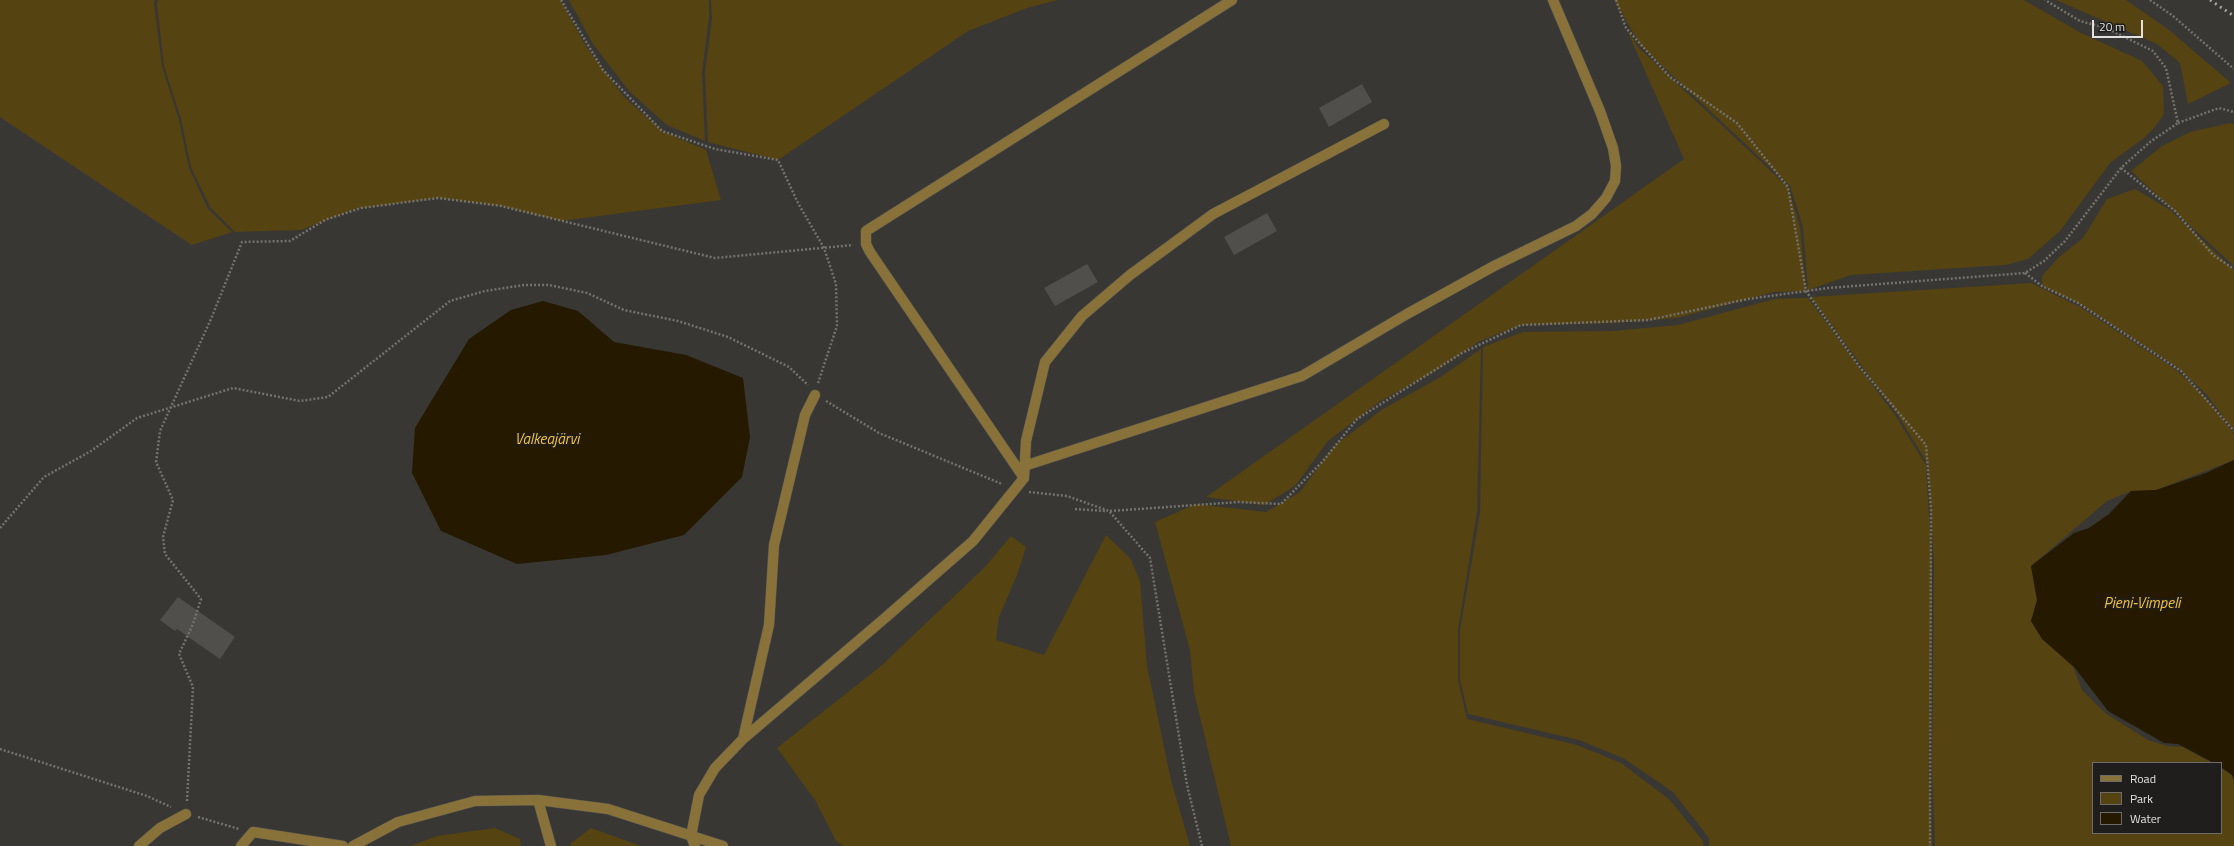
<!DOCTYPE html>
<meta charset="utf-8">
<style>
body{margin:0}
#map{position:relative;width:2234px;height:846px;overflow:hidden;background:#383733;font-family:"Titillium Web",sans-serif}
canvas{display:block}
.legend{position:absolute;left:2092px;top:762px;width:130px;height:72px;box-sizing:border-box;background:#1f1e1c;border:1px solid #6d6c6a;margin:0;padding:5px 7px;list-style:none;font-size:12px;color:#e2e1df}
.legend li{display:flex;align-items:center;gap:8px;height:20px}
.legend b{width:20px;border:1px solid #6d6c6a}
.scale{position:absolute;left:2092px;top:20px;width:51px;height:18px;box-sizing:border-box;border:2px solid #e2e1df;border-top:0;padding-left:5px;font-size:12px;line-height:14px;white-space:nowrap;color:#e2e1df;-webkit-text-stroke:3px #1f1e1c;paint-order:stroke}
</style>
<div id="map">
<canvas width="2234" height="846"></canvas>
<ul class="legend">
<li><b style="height:5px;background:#897239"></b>Road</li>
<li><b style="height:11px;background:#554312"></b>Park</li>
<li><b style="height:11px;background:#251900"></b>Water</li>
</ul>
<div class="scale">20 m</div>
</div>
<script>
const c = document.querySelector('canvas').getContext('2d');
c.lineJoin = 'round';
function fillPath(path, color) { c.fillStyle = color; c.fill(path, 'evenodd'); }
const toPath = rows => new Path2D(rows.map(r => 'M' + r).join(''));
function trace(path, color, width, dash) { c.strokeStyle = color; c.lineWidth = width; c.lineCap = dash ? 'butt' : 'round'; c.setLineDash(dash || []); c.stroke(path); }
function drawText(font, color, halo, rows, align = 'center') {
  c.font = font + ' "Titillium Web",sans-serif'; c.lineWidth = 3; c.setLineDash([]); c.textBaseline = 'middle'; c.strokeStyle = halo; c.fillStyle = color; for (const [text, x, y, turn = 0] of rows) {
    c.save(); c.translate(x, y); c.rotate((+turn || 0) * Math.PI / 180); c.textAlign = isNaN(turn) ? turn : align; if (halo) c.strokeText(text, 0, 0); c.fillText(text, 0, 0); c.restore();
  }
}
const green = toPath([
 [0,0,155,0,154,3,162,66,179,120,189,168,208,209,232,232,192,245,0,117],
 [158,0,560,0,587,48,624,97,662,131,706,150,721,200,561,221,501,206,438,198,355,209,301,230,235,232,210,207,191,167,181,119,164,66,157,4],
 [569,0,709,0,709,18,702,72,705,141,667,125,630,92,593,44],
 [711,0,1058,0,1027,8,968,31,778,160,708,142,705,72,712,18],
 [1614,0,2024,0,2081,33,2142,61,2163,86,2164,114,2154,128,2144,138,2110,163,2060,231,2028,259,2005,265,1851,275,1808,290,1803,227,1790,186,1641,46],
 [2056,0,2126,0,2168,29,2231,83,2188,104,2180,63,2157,44],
 [1626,28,1639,48,1788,187,1800,227,1806,291,1774,292,1677,318,1613,323,1521,325,1480,341,1435,371,1379,402,1328,441,1295,486,1264,505,1206,497,1684,159],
 [2230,123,2234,124,2234,266,2131,171,2162,146,2190,132],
 [2135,189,2170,210,2234,270,2234,431,2207,395,2177,367,2082,305,2042,286,2042,276,2058,258,2083,238,2107,199],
 [2031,283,2080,307,2175,369,2205,397,2234,434,2234,460,2156,490,2131,491,2107,501,2031,566,2037,601,2031,621,2073,666,2082,690,2105,713,2148,740,2167,746,2183,747,2212,763,2093,763,2093,833,2221,833,2221,768,2232,775,2234,780,2234,846,1935,846,1932,769,1934,565,1928,464,1897,414,1811,297],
 [1808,298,1895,415,1926,465,1932,565,1929,769,1932,846,1709,846,1709,838,1673,792,1623,758,1579,740,1468,714,1460,680,1460,630,1480,513,1483,347,1523,332,1613,331,1678,325,1775,299],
 [1481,349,1477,512,1458,630,1458,680,1467,719,1577,745,1621,763,1670,800,1703,841,1703,846,1231,846,1194,692,1190,650,1155,522,1196,504,1266,512,1300,492,1334,446,1383,409,1439,378],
 [1106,535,1130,558,1140,581,1147,666,1171,780,1190,846,843,846,836,841,815,800,777,748,881,666,985,567,1011,536,1026,547,1017,575,999,617,996,640,1044,655],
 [495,828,520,839,521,846,410,846,437,836],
 [591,828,641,846,571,846,570,844]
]);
const water = toPath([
 [543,301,578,311,614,342,686,355,743,378,750,437,742,477,684,535,606,555,517,564,441,531,412,473,415,428,469,339,511,310],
 [2234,460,2234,780,2232,775,2221,767,2221,763,2214,763,2178,744,2164,743,2108,711,2075,668,2042,639,2031,621,2037,600,2031,566,2074,533,2089,528,2109,514,2131,491,2156,490,2206,473]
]);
const building = toPath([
 [1362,84,1372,102,1329,127,1319,108],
 [1267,213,1277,231,1234,255,1224,237],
 [1087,264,1098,282,1055,306,1044,288],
 [178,597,235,637,220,659,177,629,175,631,160,620]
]);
const path = toPath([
 [561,0,603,70,662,131,715,149,778,160,798,203,824,248,836,284,837,326,818,383],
 [1616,0,1626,28,1670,77,1737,123,1788,187,1806,291,1859,366,1926,445,1931,509,1930,846],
 [2150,0,2173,16,2234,69],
 [2178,123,2219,108,2234,112],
 [2121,168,2175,211,2213,255,2234,269],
 [2025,273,2042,286,2078,303,2181,371,2234,431],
 [826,401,879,433,1002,484],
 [1029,492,1067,496,1109,511,1150,558,1187,785,1202,846],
 [1075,509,1105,511],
 [1110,511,1239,502,1281,504,1323,461,1357,419,1462,353,1521,325,1648,320,1748,299,1828,288,2025,273,2044,261,2065,241,2121,168,2150,142,2178,123,2166,68,2153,51,2106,28,2080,21,2045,0],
 [0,528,44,477,91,451,137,418,233,388,300,401,328,397,450,301,485,291,524,285,549,285,587,293,624,310,678,321,728,337,789,367,808,385],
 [0,749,147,796,171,807],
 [187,801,193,687,179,654,193,624,201,599,165,554,163,537,173,500,156,462,160,431,211,319,242,242,290,241,325,220,361,208,438,198,501,206,715,258,853,245],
 [198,817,239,829]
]);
const minor = toPath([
 [1024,466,1302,376,1407,314,1494,266,1576,226,1592,214,1606,198,1615,181,1616,166,1613,148,1600,111,1553,0],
 [1024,478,870,252,866,244,866,231,1232,0],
 [743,739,769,625,774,545,805,415,815,395],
 [538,800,551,846],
 [139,846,160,828,186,814],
 [241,846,253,832,343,846],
 [353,846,398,822,475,801,538,800,608,809,723,846],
 [695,846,691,836,699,795,715,768,743,739,885,618,973,541,1024,478,1026,441,1045,362,1082,316,1130,275,1213,214,1384,124]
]);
const rail = toPath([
 [2210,0,2234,16]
]);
const waterNames = [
 ["Valkeajärvi",547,440],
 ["Pieni-Vimpeli",2142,604]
];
fillPath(green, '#554312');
fillPath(water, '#251900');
fillPath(building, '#514f4c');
trace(minor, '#575652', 11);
trace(path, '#73726e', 2.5, [2, 2]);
trace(minor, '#897239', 10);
trace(rail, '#a4a3a0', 3, [2, 4]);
drawText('italic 15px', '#f2c13e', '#1f1e1c', waterNames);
</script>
